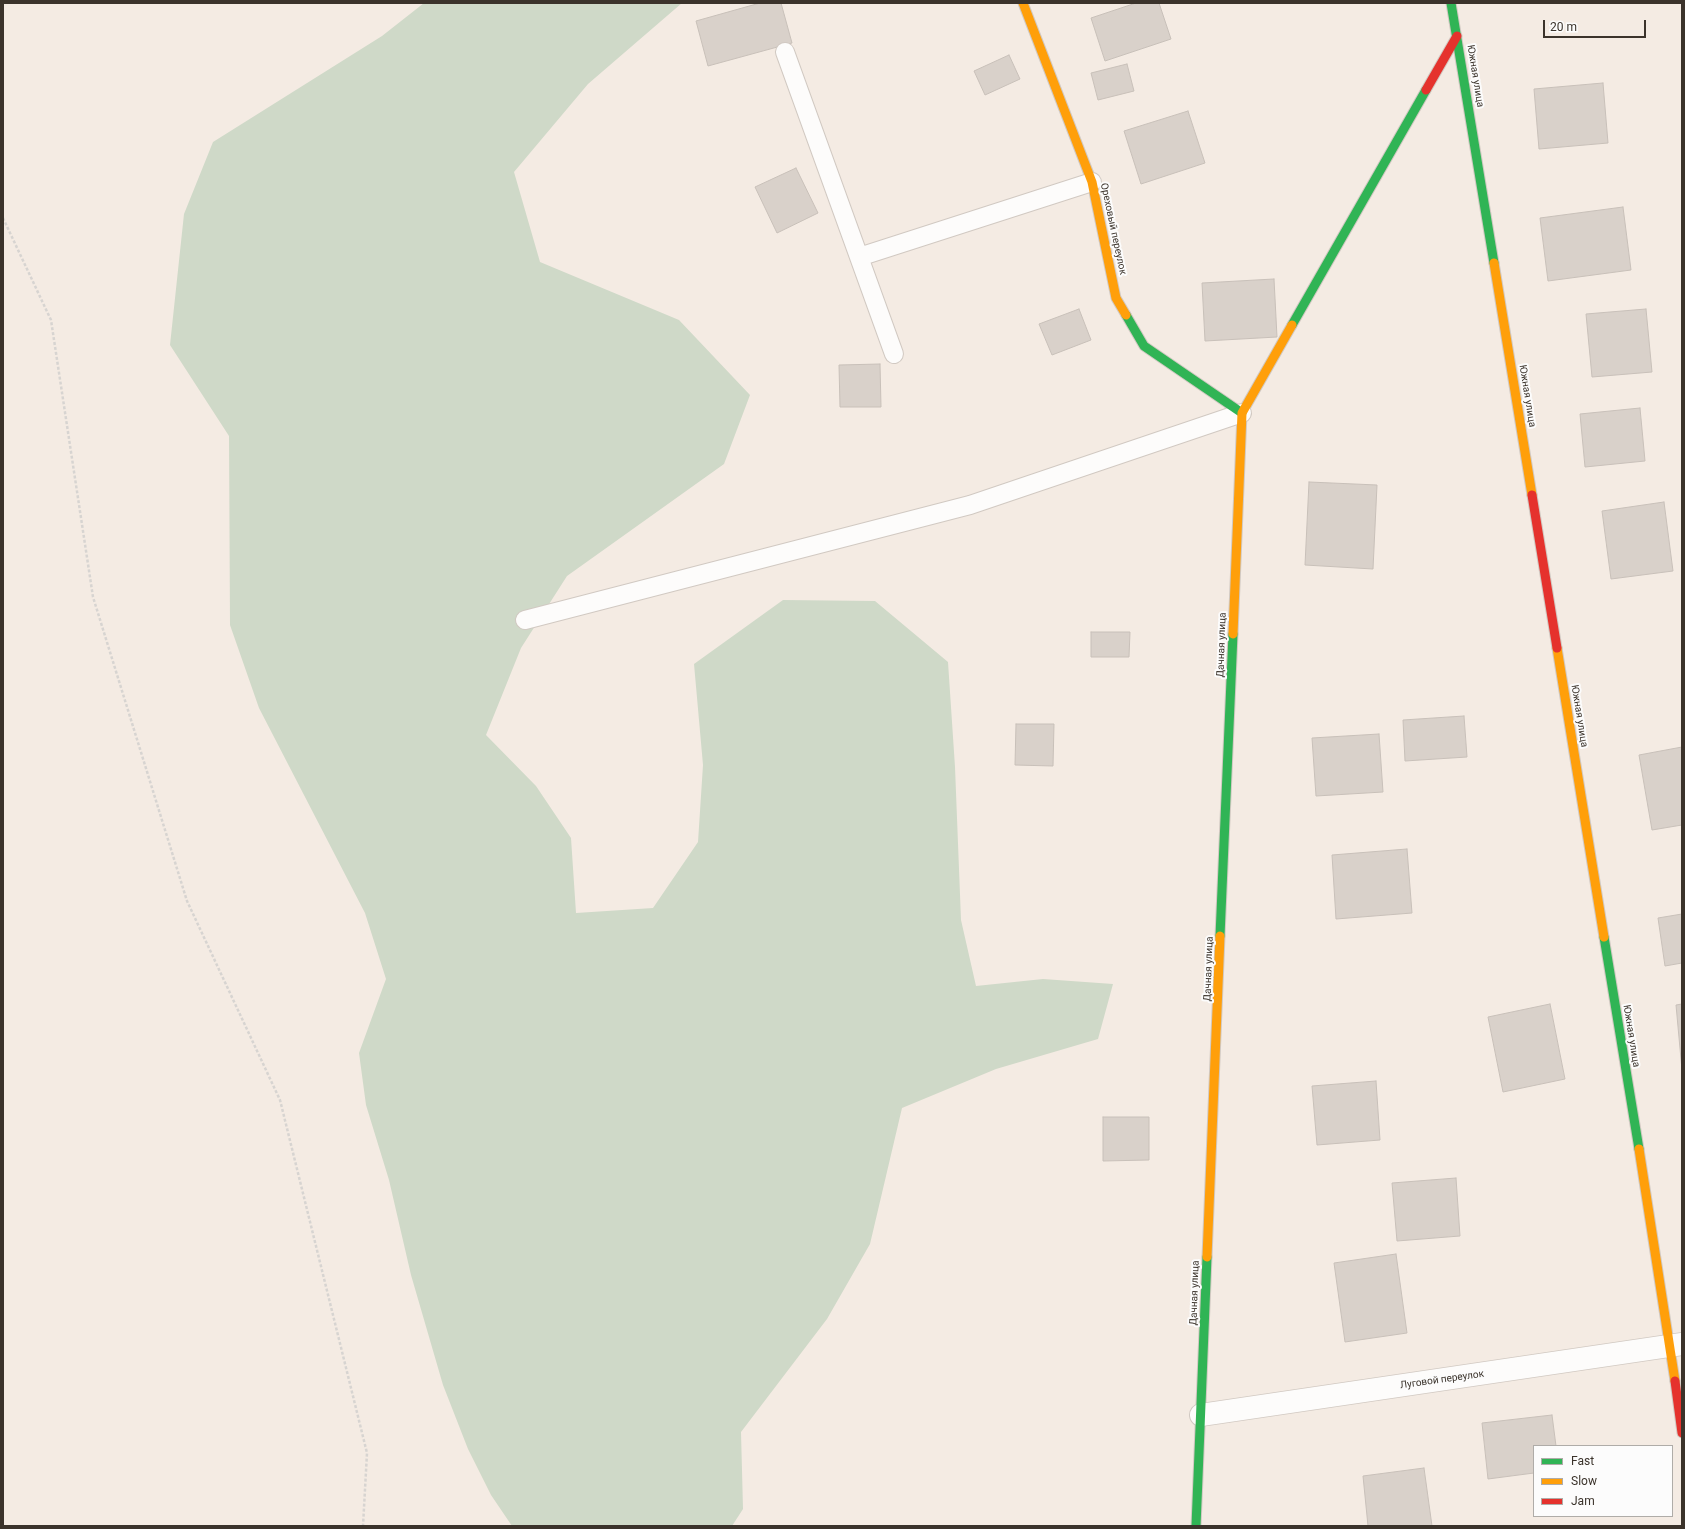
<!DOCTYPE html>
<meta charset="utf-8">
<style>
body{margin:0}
#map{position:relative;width:1685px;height:1529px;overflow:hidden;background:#f4ebe3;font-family:Roboto,sans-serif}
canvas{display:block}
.frame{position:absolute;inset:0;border:4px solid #3b332b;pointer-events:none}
.legend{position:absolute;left:1533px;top:1445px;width:140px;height:72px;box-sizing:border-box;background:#fcfcfc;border:1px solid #afaca8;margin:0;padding:5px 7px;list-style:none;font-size:12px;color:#3b332b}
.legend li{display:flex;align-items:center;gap:8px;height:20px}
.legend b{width:20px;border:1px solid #afaca8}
.scale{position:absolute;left:1543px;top:20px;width:103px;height:18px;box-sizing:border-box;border:2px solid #3b332b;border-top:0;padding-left:5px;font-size:12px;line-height:14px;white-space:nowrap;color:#3b332b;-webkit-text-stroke:3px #fcfcfc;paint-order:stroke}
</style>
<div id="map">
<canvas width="1685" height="1529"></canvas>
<div class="frame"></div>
<ul class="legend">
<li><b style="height:5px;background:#30b455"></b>Fast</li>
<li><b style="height:5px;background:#ff9f0a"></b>Slow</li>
<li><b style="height:5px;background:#e5322d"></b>Jam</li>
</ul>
<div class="scale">20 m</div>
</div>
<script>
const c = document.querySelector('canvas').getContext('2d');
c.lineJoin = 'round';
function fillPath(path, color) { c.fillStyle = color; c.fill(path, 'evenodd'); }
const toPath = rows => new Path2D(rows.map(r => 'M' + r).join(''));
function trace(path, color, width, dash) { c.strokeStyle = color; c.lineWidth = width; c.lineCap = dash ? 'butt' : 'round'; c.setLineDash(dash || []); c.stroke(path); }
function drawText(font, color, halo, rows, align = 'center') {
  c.font = font + ' Roboto,sans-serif'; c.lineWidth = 4; c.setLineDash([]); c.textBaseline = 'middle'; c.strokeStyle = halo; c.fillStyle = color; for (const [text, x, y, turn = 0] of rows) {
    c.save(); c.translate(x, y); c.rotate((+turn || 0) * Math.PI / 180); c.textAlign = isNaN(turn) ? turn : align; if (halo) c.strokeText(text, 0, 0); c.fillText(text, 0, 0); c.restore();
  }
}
const green = toPath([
 [424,3,682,3,588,84,514,172,540,262,679,320,750,395,724,464,567,576,521,648,486,735,536,786,571,838,576,913,653,908,698,842,703,765,694,664,783,600,875,601,948,662,955,767,961,920,976,986,1043,979,1113,984,1098,1039,996,1069,902,1108,870,1244,827,1319,741,1432,743,1509,732,1526,512,1526,491,1495,468,1449,443,1385,411,1275,389,1180,366,1105,359,1053,386,979,365,913,259,708,230,625,229,436,170,345,184,214,213,142,382,36]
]);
const building = toPath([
 [760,3,781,3,792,43,708,66,696,21,760,3],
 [1136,3,1159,3,1171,39,1105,61,1091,18,1136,3],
 [1009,55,1020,79,985,95,974,71,1009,55],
 [1127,64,1134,91,1098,100,1091,73,1127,64],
 [1603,83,1608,143,1539,149,1534,89,1603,83],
 [1188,111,1205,163,1141,184,1124,131,1188,111],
 [796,168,818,213,777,233,755,187,796,168],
 [1623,207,1631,270,1548,281,1540,218,1623,207],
 [1274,279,1277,337,1205,341,1202,283,1274,279],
 [1079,309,1091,340,1052,355,1039,324,1079,309],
 [1646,309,1652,372,1592,377,1586,314,1646,309],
 [880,364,881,407,840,407,839,365,880,364],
 [1640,408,1645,461,1585,467,1580,414,1640,408],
 [1309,482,1377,485,1373,569,1305,565,1309,482],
 [1664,502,1673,571,1611,579,1602,511,1664,502],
 [1091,632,1130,632,1129,657,1091,657,1091,632],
 [1464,716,1467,757,1405,761,1403,720,1464,716],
 [1016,724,1054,724,1053,766,1015,765,1016,724],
 [1379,734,1383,792,1316,796,1312,738,1379,734],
 [1682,747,1682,825,1652,830,1639,755,1682,747],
 [1407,849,1412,913,1336,919,1332,855,1407,849],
 [1682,914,1682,963,1665,966,1658,918,1682,914],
 [1550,1004,1565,1079,1503,1092,1488,1017,1550,1004],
 [1682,1004,1682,1070,1676,1005,1682,1004],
 [1376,1081,1380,1140,1317,1145,1312,1086,1376,1081],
 [1103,1117,1149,1117,1149,1160,1103,1161,1103,1117],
 [1456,1178,1460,1236,1397,1241,1392,1183,1456,1178],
 [1396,1254,1407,1333,1345,1342,1334,1263,1396,1254],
 [1552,1415,1556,1446,1534,1446,1534,1473,1488,1479,1482,1423,1552,1415],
 [1424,1468,1432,1526,1368,1526,1363,1476,1424,1468]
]);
const path = toPath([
 [3,218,51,320,93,597,187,901,280,1100,367,1453,363,1526]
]);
const lane = toPath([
 [785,52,859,257],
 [894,354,859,257,1092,182],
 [525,620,970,505,1242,413]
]);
const street = toPath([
 [1201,1415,1682,1344]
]);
const fast = toPath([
 [1451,3,1494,263],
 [1126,315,1144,346,1242,413],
 [1292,325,1426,90],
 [1220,936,1233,634],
 [1604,937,1639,1149],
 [1196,1526,1207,1257]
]);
const slow = toPath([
 [1023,3,1092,182,1116,298,1126,315],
 [1494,263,1532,495],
 [1233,634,1242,413,1292,325],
 [1557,648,1604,937],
 [1639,1149,1675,1381],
 [1207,1257,1220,936]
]);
const jam = toPath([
 [1426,90,1457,36],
 [1532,495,1557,648],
 [1675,1381,1682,1433]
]);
const streetNames = [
 ["Южная улица",1475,76,81],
 ["Ореховый переулок",1113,229,78],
 ["Южная улица",1527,396,81],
 ["Дачная улица",1222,645,-88],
 ["Южная улица",1579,716,81],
 ["Дачная улица",1209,969,-88],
 ["Южная улица",1631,1036,81],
 ["Дачная улица",1195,1293,-88],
 ["Луговой переулок",1442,1380,-8]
];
fillPath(green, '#cfd9c8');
fillPath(building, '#d9d1ca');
trace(building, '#c8c0b9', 1);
trace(lane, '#d1c9c2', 20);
trace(street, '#d1c9c2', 24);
trace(fast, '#d1c9c2', 11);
trace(slow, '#d1c9c2', 11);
trace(jam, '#d1c9c2', 11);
trace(path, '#d7d4d1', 2.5, [3, 2]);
trace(lane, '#fdfcfb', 18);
trace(street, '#fdfcfb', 22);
trace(fast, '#30b455', 9);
trace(slow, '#ff9f0a', 9);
trace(jam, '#e5322d', 9);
drawText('10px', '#3b332b', '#fcfcfc', streetNames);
</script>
